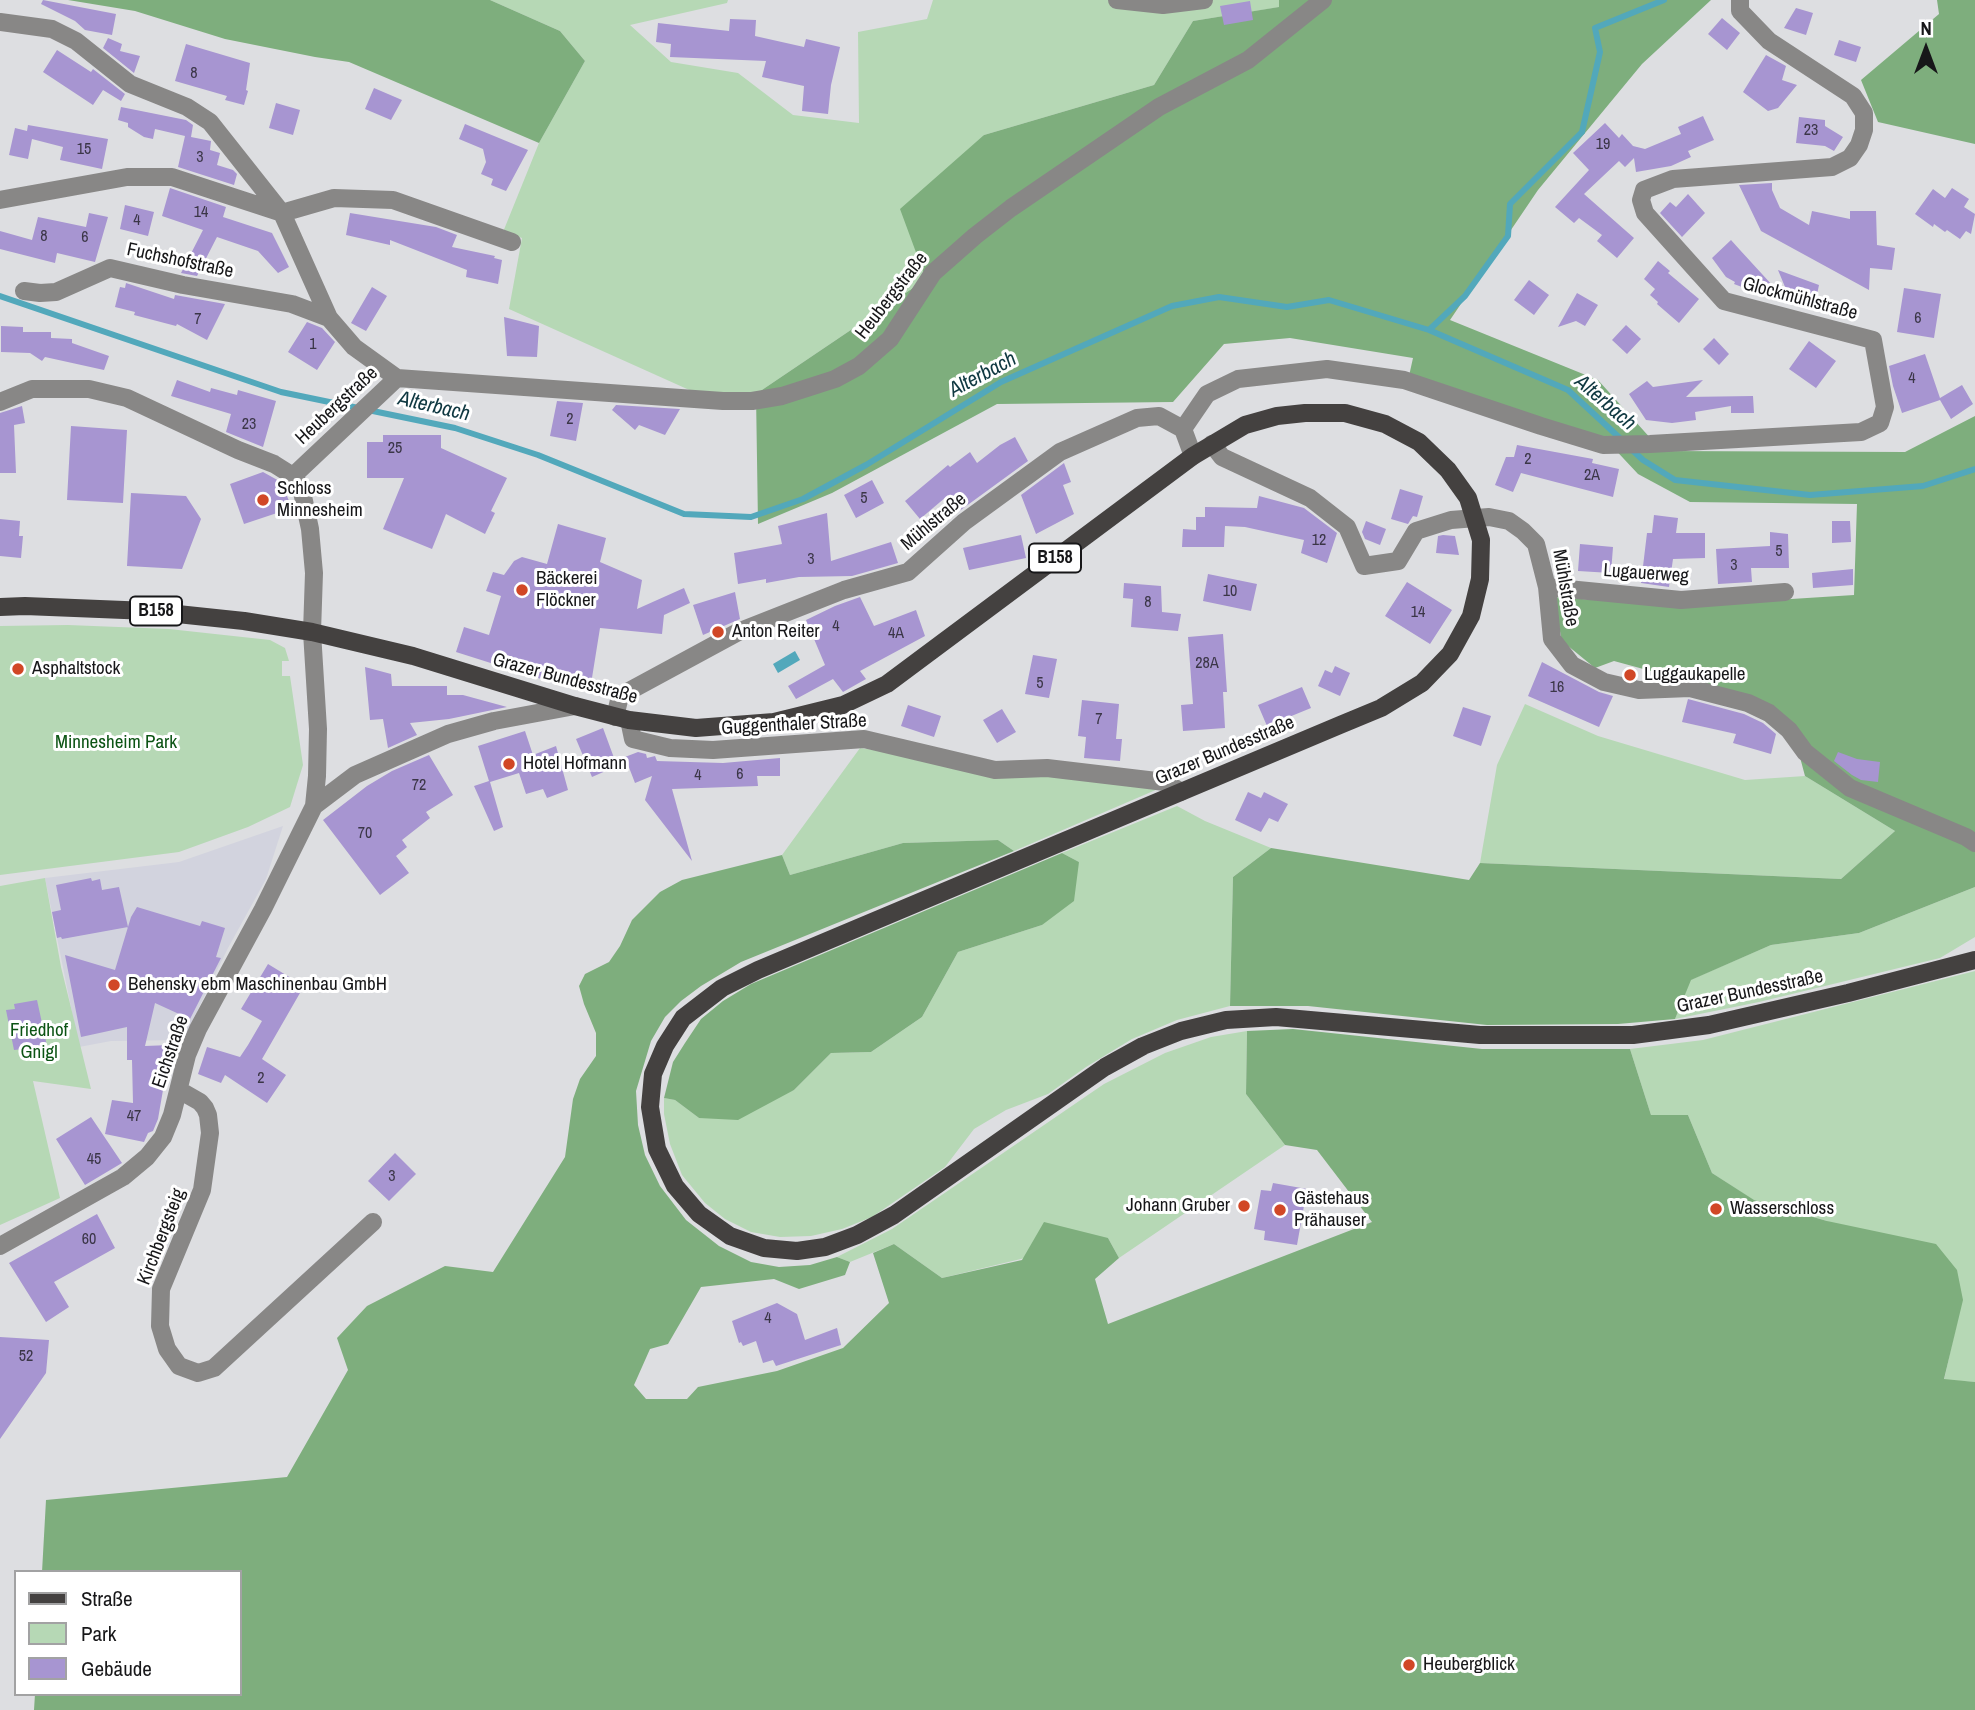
<!DOCTYPE html>
<meta charset="utf-8">
<style>
body{margin:0}
#map{position:relative;width:1975px;height:1710px;overflow:hidden;background:#dddee1;font-family:"Archivo Narrow",sans-serif}
canvas{display:block}
.legend{position:absolute;left:14px;top:1570px;width:228px;height:126px;box-sizing:border-box;background:#fff;border:2px solid #a2a2a3;margin:0;padding:9px 12px;list-style:none;font-size:21px;color:#171719}
.legend li{display:flex;align-items:center;gap:14px;height:35px}
.legend b{width:35px;border:2px solid #a2a2a3}
.north{position:absolute;left:1891px;top:14px;width:70px;height:70px;-webkit-text-stroke:5px #fff;paint-order:stroke;rotate:0deg;font-size:19px;font-weight:700;line-height:28px;text-align:center;color:#171719}
.north::after{content:'';display:block;margin:auto;width:24px;height:32px;background:#171719;clip-path:polygon(50% 0,100% 100%,50% 72%,0 100%)}
</style>
<div id="map">
<canvas width="1975" height="1710"></canvas>
<ul class="legend">
<li><b style="height:9px;background:#444140"></b>Straße</li>
<li><b style="height:19px;background:#b6d8b5"></b>Park</li>
<li><b style="height:19px;background:#a795d1"></b>Gebäude</li>
</ul>
<div class="north">N</div>
</div>
<script>
const c = document.querySelector('canvas').getContext('2d');
c.lineJoin = 'round';
function fillPath(path, color) { c.fillStyle = color; c.fill(path, 'evenodd'); }
const toPath = rows => new Path2D(rows.map(r => 'M' + r).join(''));
function trace(path, color, width, dash) { c.strokeStyle = color; c.lineWidth = width; c.lineCap = dash ? 'butt' : 'round'; c.setLineDash(dash || []); c.stroke(path); }
function drawText(font, color, halo, rows, align = 'center') {
  c.font = font + ' "Archivo Narrow",sans-serif'; c.lineWidth = 6; c.setLineDash([]); c.textBaseline = 'middle'; c.strokeStyle = halo; c.fillStyle = color; for (const [text, x, y, turn = 0] of rows) {
    c.save(); c.translate(x, y); c.rotate((+turn || 0) * Math.PI / 180); c.textAlign = isNaN(turn) ? turn : align; if (halo) c.strokeText(text, 0, 0); c.fillText(text, 0, 0); c.restore();
  }
}
const built = toPath([
 [283,826,266,879,228,948,183,1040,111,1041,79,1047,45,878,179,862]
]);
const green = toPath([
 [490,0,728,0,727,3,630,25,671,62,738,73,793,115,859,123,858,32,927,19,933,0,1279,0,1280,7,1193,21,1154,85,984,135,924,274,916,286,756,394,696,393,509,309,522,238,503,232,539,143,585,61,560,31],
 [68,625,169,629,270,640,285,648,289,661,282,661,282,676,290,676,303,765,290,807,248,827,179,852,0,875,0,626],
 [1525,704,1598,736,1745,780,1805,776,1895,831,1841,879,1480,863,1497,765],
 [860,748,1158,789,1014,851,998,840,903,843,790,875,782,855],
 [1177,806,1205,821,1271,848,1233,877,1230,1006,1177,1020,1132,1039,1086,1067,1048,1094,1006,1110,974,1129,945,1167,872,1217,842,1229,811,1236,780,1237,751,1232,725,1219,705,1203,682,1175,670,1144,664,1114,664,1098,675,1100,699,1118,794,1090,831,1053,871,1052,922,1017,958,952,1042,925,1079,862,1062,853],
 [45,878,61,967,91,1089,33,1081,60,1198,0,1225,0,886],
 [1975,887,1975,937,1940,958,1759,1002,1675,1019,1690,980,1771,945,1859,933],
 [1975,971,1975,1382,1944,1380,1962,1300,1827,1221,1753,1200,1712,1173,1688,1115,1651,1115,1630,1049,1703,1040],
 [1247,1031,1246,1094,1285,1145,1119,1258,1108,1238,942,1278,894,1244,850,1262,837,1257,892,1229,1104,1084,1165,1053,1211,1037]
]);
const forest = toPath([
 [68,0,490,0,560,31,585,61,539,143,349,62,315,57,225,39,135,11],
 [1279,0,1711,0,1642,64,1538,190,1450,320,1598,380,1662,451,1905,452,1975,416,1975,887,1859,933,1771,945,1691,980,1675,1019,1618,1024,1487,1025,1308,1006,1230,1006,1233,877,1271,848,1469,880,1480,863,1841,879,1895,831,1805,776,1790,720,1691,682,1614,661,1595,668,1562,641,1553,597,1682,606,1854,595,1857,504,1690,502,1638,474,1609,443,1409,376,1413,358,1290,338,1224,344,1173,402,997,404,832,493,758,524,756,394,916,286,924,274,900,209,984,135,1154,85,1193,21,1279,7],
 [1937,0,1975,0,1975,144,1878,122,1861,80,1939,14],
 [998,840,1014,851,741,962,701,986,681,1001,665,1017,651,1041,636,1091,638,1125,645,1155,660,1186,686,1220,719,1246,751,1262,779,1267,810,1265,837,1257,850,1262,845,1275,799,1289,774,1279,701,1287,668,1344,650,1349,634,1385,646,1399,687,1399,698,1387,777,1371,843,1348,889,1303,873,1253,894,1244,942,1278,1022,1260,1044,1222,1108,1238,1119,1258,1095,1279,1108,1324,1372,1222,1317,1150,1285,1145,1246,1094,1247,1031,1293,1029,1482,1049,1630,1049,1651,1115,1688,1115,1712,1173,1754,1200,1827,1221,1936,1244,1957,1270,1963,1300,1944,1379,1975,1382,1975,1710,34,1710,35,1694,240,1694,240,1572,42,1572,46,1500,287,1477,348,1370,337,1338,367,1306,445,1266,493,1272,565,1157,573,1099,580,1079,596,1056,596,1033,584,1004,579,986,585,974,609,962,620,946,632,920,660,892,682,880,782,855,790,875,903,843],
 [1062,853,1079,862,1074,901,1042,925,958,952,922,1017,871,1052,831,1053,794,1090,738,1120,699,1118,675,1100,664,1098,673,1062,685,1043,701,1019,723,1001,751,984]
]);
const water = toPath([
 [795,651,800,660,778,673,773,664]
]);
const stream = toPath([
 [0,296,281,392,455,428,538,455,684,514,751,517,803,499,866,465,1001,382,1172,306,1219,297,1287,307,1329,300,1429,330,1568,390,1623,441],
 [1429,330,1465,296,1508,236,1510,204,1582,132,1600,52,1595,28,1664,0],
 [1631,449,1643,460,1675,480,1810,495,1923,486,1975,469]
]);
const building = toPath([
 [43,0,116,14,112,35,85,30,75,21,41,4],
 [1250,1,1253,20,1224,25,1220,6],
 [1796,8,1813,13,1806,35,1784,28],
 [1722,18,1740,33,1727,50,1708,34],
 [730,19,756,20,755,36,804,47,806,39,840,47,831,85,828,114,802,111,804,86,762,77,766,61,670,57,671,44,656,42,658,23,729,31],
 [108,38,122,44,120,51,140,56,134,73,103,48],
 [1839,40,1861,47,1856,62,1834,55],
 [186,44,250,63,246,90,248,91,244,105,225,100,227,96,175,81],
 [57,50,91,72,93,69,125,94,121,101,103,90,93,105,43,72],
 [1766,55,1786,66,1782,80,1797,85,1778,108,1768,111,1743,92],
 [374,88,402,100,391,120,365,109],
 [276,103,300,110,293,135,269,128],
 [121,107,186,120,193,125,191,137,211,141,210,150,220,153,217,165,233,170,237,174,234,185,178,167,185,136,155,129,153,139,144,137,128,127,128,123,118,120],
 [1703,116,1714,140,1688,151,1691,157,1671,166,1636,172,1634,158,1625,167,1619,161,1584,194,1634,238,1617,258,1597,241,1602,235,1579,218,1574,223,1555,207,1589,170,1573,153,1605,123,1619,138,1622,134,1633,146,1645,149,1681,134,1678,127],
 [1799,117,1825,120,1825,126,1843,137,1834,151,1825,146,1796,143],
 [465,124,528,150,506,191,491,185,493,179,481,174,486,162,483,149,459,139],
 [28,125,108,139,102,169,60,160,63,147,32,139,28,159,9,155,15,128,27,131],
 [1772,183,1772,190,1780,208,1809,225,1812,211,1850,219,1850,211,1876,211,1877,245,1895,248,1892,270,1870,268,1869,290,1761,231,1739,185],
 [170,188,226,207,223,217,272,233,289,267,278,273,258,251,217,237,197,276,181,273,203,230,162,216],
 [1952,188,1969,199,1964,207,1975,214,1971,234,1966,231,1960,239,1947,230,1945,232,1934,224,1933,227,1915,214,1933,189,1945,198],
 [1688,194,1705,213,1682,237,1660,213,1670,202,1676,207],
 [125,205,154,212,148,236,120,229],
 [89,213,108,217,95,262,57,253,55,263,0,249,0,231,32,240,38,217,86,227],
 [350,213,436,227,457,235,452,247,495,256,494,258,502,260,498,284,466,277,467,270,390,240,390,245,346,235],
 [1731,240,1740,250,1784,298,1763,295,1734,284,1735,282,1726,277,1712,258],
 [1658,261,1670,271,1668,273,1699,299,1679,323,1657,304,1658,302,1650,295,1655,289,1644,279],
 [1778,270,1819,285,1815,304,1790,299],
 [1529,280,1549,295,1534,315,1514,300],
 [126,283,174,299,175,295,225,304,207,340,177,324,176,326,134,315,135,312,115,307,120,287,125,288],
 [372,287,387,296,366,331,351,323],
 [1904,288,1941,294,1934,338,1897,332],
 [1577,293,1598,305,1585,326,1576,321,1558,327],
 [504,317,539,326,537,357,507,356],
 [307,322,322,328,335,342,317,370,288,352],
 [1626,325,1641,339,1627,354,1612,340],
 [1,326,23,327,23,332,51,332,51,338,72,339,72,343,109,356,104,370,45,357,42,361,30,353,1,352],
 [1714,338,1729,354,1719,365,1703,349],
 [1809,341,1836,361,1816,388,1789,369],
 [1925,354,1940,398,1962,385,1973,404,1951,419,1940,400,1902,413,1893,386,1889,366],
 [177,380,210,392,211,388,237,395,238,390,276,401,263,447,226,432,231,414,171,396],
 [1703,380,1686,397,1753,396,1754,413,1731,413,1731,406,1695,412,1696,420,1672,423,1646,420,1629,394,1647,381,1653,387],
 [557,401,583,403,576,441,550,436],
 [616,405,680,409,665,435,639,425,635,430,612,410],
 [22,406,25,423,14,425,16,473,0,473,0,413],
 [71,426,127,430,123,503,67,500],
 [383,435,441,435,441,448,507,478,491,511,495,513,485,534,446,514,432,549,383,529,404,478,367,478,367,442,383,442],
 [1015,437,1028,461,958,512,946,497,920,519,905,501,948,465,950,467,970,452,977,463,1000,445],
 [1517,445,1593,459,1592,463,1619,469,1613,497,1521,473,1513,492,1495,485,1506,457,1514,457],
 [1064,463,1071,482,1063,485,1074,514,1036,534,1021,495],
 [263,472,281,482,292,508,244,524,230,484],
 [872,480,884,503,856,518,844,495],
 [1400,489,1423,496,1417,517,1413,516,1408,524,1391,519],
 [131,493,186,496,201,519,182,569,127,566],
 [1259,496,1304,508,1337,533,1327,563,1301,553,1304,540,1245,527,1225,526,1224,547,1182,547,1183,529,1196,530,1196,517,1205,517,1205,507,1257,508],
 [827,513,831,561,891,542,898,563,852,576,799,577,766,583,766,579,738,584,734,553,782,544,778,526],
 [1654,515,1678,518,1676,533,1705,533,1705,558,1673,559,1669,587,1641,583,1647,533,1652,533],
 [0,519,20,521,19,536,23,536,21,558,0,556],
 [1366,521,1386,529,1380,545,1365,539,1362,532],
 [1832,521,1850,521,1851,542,1832,543],
 [558,524,606,538,600,562,642,580,637,609,684,588,690,603,664,615,662,634,600,628,591,684,560,675,557,684,456,652,464,627,489,635,501,596,486,591,493,572,504,575,514,561,522,557,547,564],
 [1770,532,1788,534,1789,568,1751,568,1752,582,1718,584,1716,549,1770,546],
 [1021,535,1026,558,969,570,963,548],
 [1443,535,1455,536,1459,555,1436,553,1438,536],
 [1580,544,1613,547,1611,573,1578,571],
 [1853,569,1853,585,1813,588,1812,573],
 [1208,574,1257,584,1251,611,1203,601],
 [1407,582,1452,610,1430,644,1385,616],
 [1124,583,1161,586,1162,612,1181,614,1178,631,1131,627,1133,599,1123,598],
 [735,592,740,619,703,635,693,605],
 [860,597,874,626,916,610,925,636,860,671,866,679,843,692,833,679,796,699,788,686,825,665,806,620,835,606],
 [1223,634,1227,692,1223,692,1225,728,1183,731,1181,705,1193,704,1188,637],
 [1033,655,1057,659,1049,698,1025,694],
 [1542,662,1599,692,1613,696,1599,727,1528,696],
 [1335,666,1350,673,1340,696,1318,686,1325,670,1332,673],
 [365,667,391,674,392,686,447,686,447,695,463,695,507,707,449,719,410,723,417,735,388,748,383,719,370,720],
 [1302,687,1311,708,1267,726,1258,705],
 [1688,699,1744,714,1763,723,1776,734,1771,754,1733,743,1736,734,1682,722],
 [1082,700,1119,704,1116,739,1122,739,1120,761,1084,758,1086,737,1078,736],
 [908,705,941,716,934,737,901,726],
 [1463,707,1491,716,1481,746,1453,736],
 [1002,709,1016,732,997,743,983,720],
 [603,728,617,766,592,777,576,739],
 [525,731,533,755,556,746,568,790,547,798,543,789,526,794,519,773,490,782,503,827,494,831,474,786,489,781,478,746],
 [638,752,646,754,647,758,655,756,657,761,723,763,780,758,780,776,757,776,758,786,672,789,692,861,645,800,652,776,635,783,625,757],
 [1838,752,1857,759,1880,762,1878,782,1861,780,1852,775,1834,761],
 [429,755,453,795,426,812,430,818,402,840,407,847,396,856,409,873,380,895,323,820,367,786,392,771],
 [1248,792,1261,798,1264,792,1288,804,1278,822,1269,818,1261,832,1235,820],
 [91,878,92,881,100,879,102,890,119,887,128,927,62,939,61,937,57,938,52,912,61,910,56,885],
 [137,907,200,926,202,921,225,928,216,957,221,958,190,1019,155,1003,145,1046,171,1045,172,1070,166,1090,163,1090,158,1119,153,1131,148,1133,144,1142,105,1134,112,1100,133,1103,132,1060,127,1060,127,1027,81,1037,65,955,115,970,131,917],
 [268,964,304,986,262,1059,286,1075,267,1103,225,1075,221,1083,198,1074,207,1047,240,1057,248,1045,262,1021,241,1009],
 [37,1000,47,1046,24,1051,23,1049,14,1050,6,1010,15,1009,14,1004],
 [91,1117,122,1163,85,1185,56,1139],
 [395,1153,416,1174,389,1201,368,1181],
 [1273,1183,1307,1189,1297,1245,1264,1240,1265,1231,1254,1229,1261,1190,1271,1191],
 [97,1214,115,1248,54,1282,69,1307,46,1322,9,1263],
 [777,1303,797,1314,805,1340,837,1328,841,1345,776,1366,773,1360,763,1363,756,1341,743,1346,741,1342,739,1343,732,1321],
 [0,1337,49,1340,46,1373,0,1439]
]);
const minor = toPath([
 [1117,0,1163,5,1204,0],
 [0,22,52,29,76,41,130,84,187,107,210,122,282,213,329,318,354,347,397,378],
 [0,200,127,177,172,177,282,213],
 [282,213,334,198,393,200,512,242],
 [24,291,40,293,56,292,110,268,183,285,292,304,329,318],
 [0,402,32,389,89,389,127,398,238,450,274,464,293,476,301,487,310,529,314,573,312,632,318,729,317,776,314,806,263,909,198,1029,187,1055,172,1115,163,1137,147,1157,123,1177,0,1246],
 [1183,429,1207,394,1238,379,1327,369,1404,380,1541,426,1603,445,1650,444,1861,432,1880,423,1885,407,1873,340,1724,301,1645,213,1641,200,1644,190,1673,179,1832,167,1850,158,1859,145,1864,130,1864,113,1853,96,1769,41,1740,11,1740,0],
 [1212,444,1222,457,1310,498,1347,527,1364,566,1398,561,1416,531,1451,520,1489,517,1509,521,1523,531,1536,544,1547,587,1552,639,1572,665,1604,682,1639,690,1690,688,1748,703,1769,713,1789,730,1805,752,1850,788,1966,837,1975,843],
 [293,476,397,378,723,401,752,401,782,396,835,379,859,366,890,339,933,273,975,236,1011,208,1159,107,1248,60,1323,0],
 [1547,587,1681,600,1785,592],
 [615,717,620,696,740,631,844,590,908,572,964,522,1060,452,1137,418,1159,416,1183,429,1193,456],
 [629,720,633,739,670,748,713,750,864,739,995,770,1047,768,1165,782,1181,792],
 [314,806,355,775,448,734,494,721,575,706],
 [179,1090,200,1102,205,1108,208,1115,210,1133,202,1190,161,1289,160,1326,167,1349,179,1366,198,1373,214,1368,373,1222]
]);
const major = toPath([
 [0,607,25,606,149,611,244,621,312,632,413,656,575,706,629,720,696,728,774,722,843,705,887,684,1193,456,1245,425,1277,416,1305,413,1345,413,1385,424,1419,442,1448,470,1468,498,1481,540,1480,579,1471,616,1450,654,1422,683,1381,708,1340,725,758,970,722,988,683,1018,665,1046,653,1074,650,1107,657,1149,675,1186,699,1214,730,1236,764,1248,797,1251,825,1247,857,1235,894,1215,1105,1067,1143,1046,1181,1031,1226,1020,1276,1017,1480,1035,1633,1035,1709,1025,1848,993,1975,960]
]);
const markers = [
 [263,500,7,"#d14726"],
 [522,590,7,"#d14726"],
 [718,632,7,"#d14726"],
 [18,669,7,"#d14726"],
 [1630,675,7,"#d14726"],
 [509,764,7,"#d14726"],
 [114,985,7,"#d14726"],
 [1244,1206,7,"#d14726"],
 [1716,1209,7,"#d14726"],
 [1280,1210,7,"#d14726"],
 [1409,1665,7,"#d14726"]
];
const numberNames = [
 ["8",194,74],
 ["23",1811,131],
 ["19",1603,145],
 ["15",84,150],
 ["3",200,158],
 ["14",201,213],
 ["4",137,221],
 ["8",44,237],
 ["6",85,238],
 ["6",1918,319],
 ["7",198,320],
 ["1",313,345],
 ["4",1912,379],
 ["2",570,420],
 ["23",249,425],
 ["25",395,449],
 ["2",1528,460],
 ["2A",1592,476],
 ["5",864,499],
 ["12",1319,541],
 ["5",1779,552],
 ["3",811,560],
 ["3",1734,566],
 ["10",1230,592],
 ["8",1148,603],
 ["14",1418,613],
 ["4",836,627],
 ["4A",896,634],
 ["28A",1207,664],
 ["5",1040,684],
 ["16",1557,688],
 ["7",1099,720],
 ["6",740,775],
 ["4",698,776],
 ["72",419,786],
 ["70",365,834],
 ["2",261,1079],
 ["47",134,1117],
 ["45",94,1160],
 ["3",392,1177],
 ["60",89,1240],
 ["4",768,1319],
 ["52",26,1357]
];
const shields = [
 [1055,558,52],
 [156,611,52]
];
const shieldNames = [
 ["B158",1055,558],
 ["B158",156,611]
];
const streetNames = [
 ["Fuchshofstraße",180,261,12],
 ["Heubergstraße",892,296,-52],
 ["Glockmühlstraße",1800,299,15],
 ["Heubergstraße",337,406,-43],
 ["Mühlstraße",934,522,-40],
 ["Lugauerweg",1646,574,4],
 ["Mühlstraße",1565,588,80],
 ["Grazer Bundesstraße",565,679,15],
 ["Guggenthaler Straße",794,725,-3],
 ["Grazer Bundesstraße",1225,751,-23],
 ["Grazer Bundesstraße",1750,992,-12],
 ["Eichstraße",171,1052,-71],
 ["Kirchbergsteig",162,1237,-69]
];
const poiNames = [
 ["Schloss",277,489],
 ["Minnesheim",277,511],
 ["Bäckerei",536,579],
 ["Flöckner",536,601],
 ["Anton Reiter",732,632],
 ["Asphaltstock",32,669],
 ["Luggaukapelle",1644,675],
 ["Hotel Hofmann",523,764],
 ["Behensky ebm Maschinenbau GmbH",128,985],
 ["Gästehaus",1294,1199],
 ["Prähauser",1294,1221],
 ["Johann Gruber",1230,1206,"right"],
 ["Wasserschloss",1730,1209],
 ["Heubergblick",1423,1665]
];
const parkNames = [
 ["Minnesheim Park",116,743],
 ["Friedhof",39,1031],
 ["Gnigl",39,1053]
];
const waterNames = [
 ["Alterbach",983,375,-28],
 ["Alterbach",1605,403,41],
 ["Alterbach",434,407,13]
];
fillPath(built, '#d2d3de');
fillPath(green, '#b6d8b5');
fillPath(forest, '#7eae7d');
fillPath(water, '#52a8bb');
trace(stream, '#52a8bb', 6);
fillPath(building, '#a795d1');
trace(minor, '#888786', 18);
trace(major, '#444140', 18);
for (const [x, y, r, color] of markers) { const dot = new Path2D(); dot.arc(x, y, r, 0, 2 * Math.PI); c.fillStyle = color; c.fill(dot); trace(dot, '#fff', 2.5); }
drawText('16px', '#3b3647', null, numberNames);
for (const [x, y, w] of shields) { const box = new Path2D(); box.roundRect(x - w / 2, y - 14.5, w, 29, 5); c.fillStyle = '#fff'; c.fill(box); trace(box, '#171719', 2); }
drawText('bold 18px', '#171719', null, shieldNames);
drawText('19px', '#171719', '#fff', streetNames);
drawText('19px', '#171719', '#fff', poiNames, 'left');
drawText('19px', '#0c5414', '#fff', parkNames);
drawText('italic 21px', '#0f3841', '#fff', waterNames);
</script>
